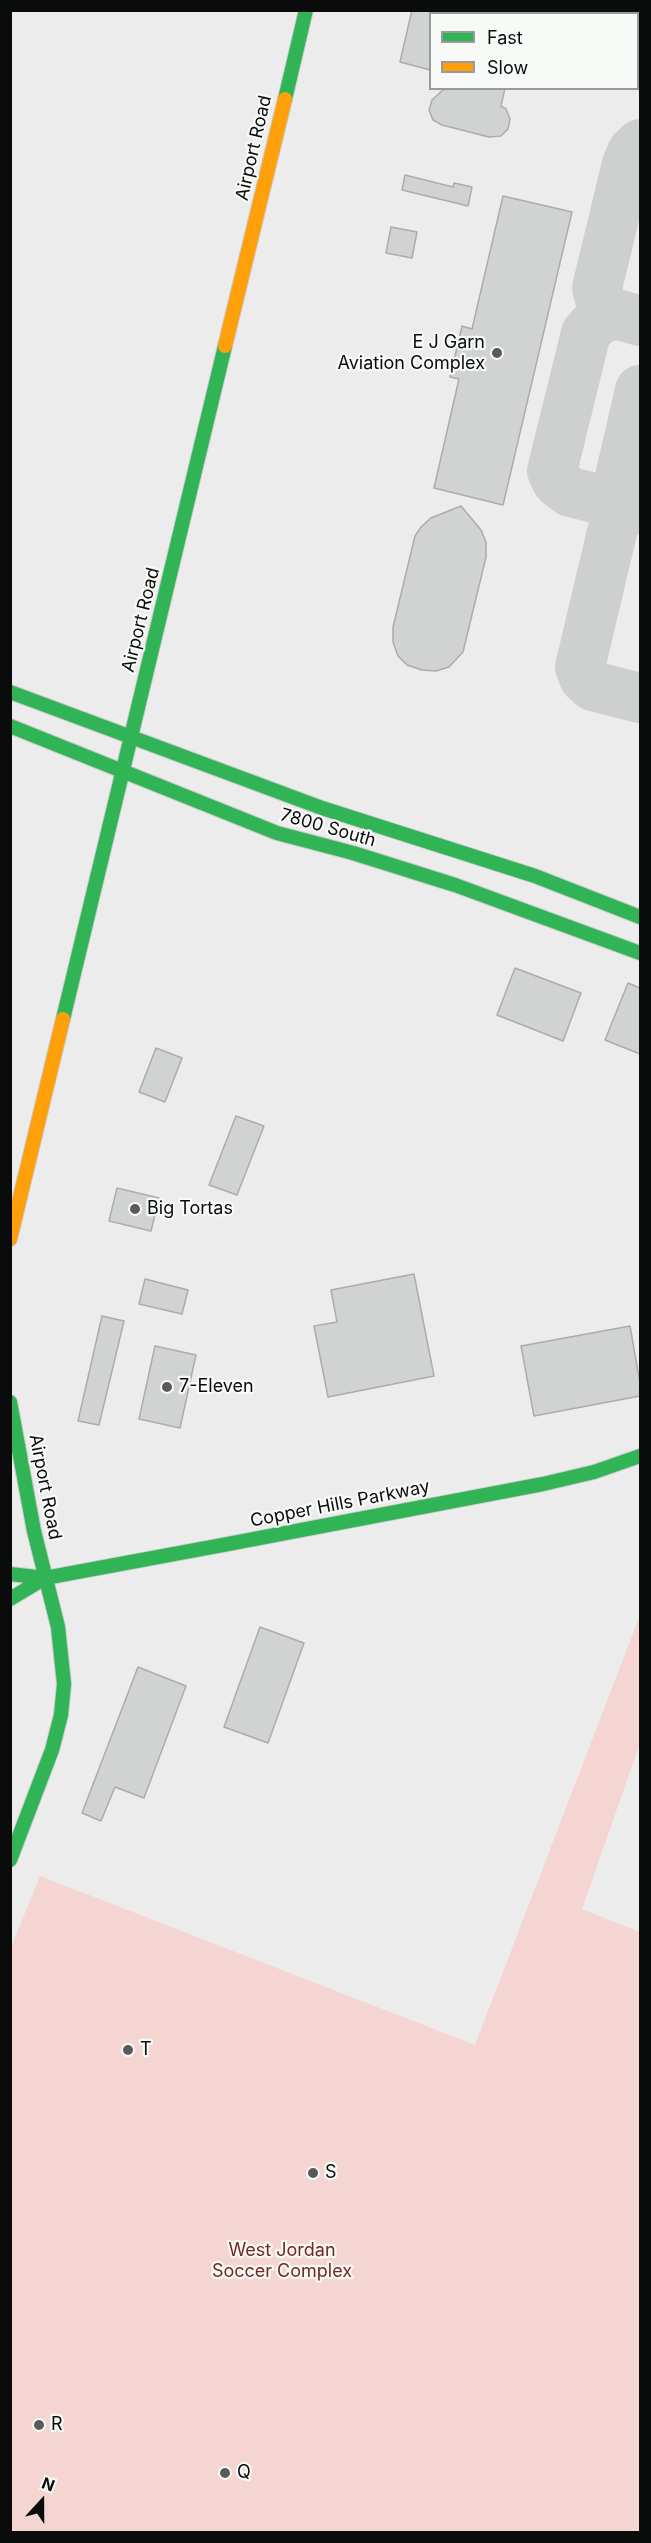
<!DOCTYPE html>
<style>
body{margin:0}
#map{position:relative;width:651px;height:2543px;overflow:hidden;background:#ebeceb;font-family:Inter,sans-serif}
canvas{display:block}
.frame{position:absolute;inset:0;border:12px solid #0a0c0b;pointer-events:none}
.legend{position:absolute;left:429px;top:12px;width:210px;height:78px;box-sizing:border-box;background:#f7faf7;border:2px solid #989b99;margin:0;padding:8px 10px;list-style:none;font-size:18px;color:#0a0c0b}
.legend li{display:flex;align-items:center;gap:12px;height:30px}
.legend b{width:30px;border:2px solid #989b99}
.north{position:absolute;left:12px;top:2471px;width:60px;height:60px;-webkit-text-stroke:4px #f7faf7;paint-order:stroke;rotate:21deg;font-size:16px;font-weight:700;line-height:24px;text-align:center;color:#0a0c0b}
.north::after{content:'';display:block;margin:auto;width:21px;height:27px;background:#0a0c0b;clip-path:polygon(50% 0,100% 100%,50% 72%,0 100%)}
</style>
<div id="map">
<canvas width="651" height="2543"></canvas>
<div class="frame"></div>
<ul class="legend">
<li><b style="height:8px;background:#30b455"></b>Fast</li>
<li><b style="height:8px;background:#ff9f0a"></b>Slow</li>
</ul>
<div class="north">N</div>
</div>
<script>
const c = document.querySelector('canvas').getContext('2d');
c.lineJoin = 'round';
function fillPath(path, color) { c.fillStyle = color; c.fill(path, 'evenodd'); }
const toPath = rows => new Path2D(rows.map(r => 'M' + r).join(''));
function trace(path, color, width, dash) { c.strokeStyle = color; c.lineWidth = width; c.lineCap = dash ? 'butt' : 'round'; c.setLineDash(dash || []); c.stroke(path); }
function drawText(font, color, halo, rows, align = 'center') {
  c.font = font + ' Inter,sans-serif'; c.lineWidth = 4.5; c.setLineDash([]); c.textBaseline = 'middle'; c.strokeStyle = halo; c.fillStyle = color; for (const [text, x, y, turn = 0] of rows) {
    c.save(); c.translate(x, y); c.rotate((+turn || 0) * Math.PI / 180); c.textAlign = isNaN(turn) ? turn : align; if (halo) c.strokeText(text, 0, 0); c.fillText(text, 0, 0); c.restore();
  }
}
const green = toPath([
 [640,1615,640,1743,582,1909,640,1932,640,2532,11,2532,10,1950,40,1876,475,2045]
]);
const taxiway = toPath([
 [640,144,632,152,627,164,597,288,601,303,610,312,640,321],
 [615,315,599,319,586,333,552,471,557,482,570,492,640,509],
 [640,390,619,481,624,499,634,508,623,513,614,524,580,667,584,678,593,686,640,698]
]);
const building = toPath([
 [412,10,430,10,430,70,400,62,412,10],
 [445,88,505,88,501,106,506,109,510,119,508,129,501,136,489,137,442,125,433,120,429,110,432,100,445,88],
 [405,175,453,187,454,183,472,187,468,206,402,190,405,175],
 [503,196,572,212,503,505,434,488,459,379,450,377,462,326,472,329,503,196],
 [391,227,417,232,412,258,386,253,391,227],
 [461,506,481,530,486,542,486,557,463,652,449,667,436,671,422,670,407,665,398,656,393,642,393,627,415,536,421,527,431,518,461,506],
 [515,968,581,993,563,1041,497,1015,515,968],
 [628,983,640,988,640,1054,605,1040,628,983],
 [156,1048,182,1058,165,1102,139,1092,156,1048],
 [236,1116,264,1126,237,1195,209,1185,236,1116],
 [117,1188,159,1198,151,1231,109,1221,117,1188],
 [414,1274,434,1376,328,1397,314,1326,337,1322,331,1290,414,1274],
 [145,1279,188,1290,182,1314,139,1304,145,1279],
 [102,1316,124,1321,99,1425,78,1421,102,1316],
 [630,1326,640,1383,640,1396,534,1416,521,1346,630,1326],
 [155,1346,196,1355,180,1428,139,1419,155,1346],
 [260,1627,304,1643,268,1743,224,1727,260,1627],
 [138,1667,186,1686,144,1798,115,1787,101,1821,82,1813,138,1667]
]);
const fast = toPath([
 [285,99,306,10],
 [10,692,322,808,535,876,640,917],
 [10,726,277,833,353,853,455,885,640,953],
 [63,1019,225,346],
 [10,1402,34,1531,58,1627,64,1684,61,1715,52,1750,10,1860],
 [10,1574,45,1578,228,1544,543,1484,594,1472,640,1456],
 [10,1599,45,1578]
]);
const slow = toPath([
 [225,346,285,99],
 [10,1239,63,1019]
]);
const markers = [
 [497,353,6,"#595a59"],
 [135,1209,6,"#595a59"],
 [167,1387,6,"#595a59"],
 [128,2050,6,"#595a59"],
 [313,2173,6,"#595a59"],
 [39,2425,6,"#595a59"],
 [225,2473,6,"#595a59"]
];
const streetNames = [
 ["Airport Road",254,148,-77],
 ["Airport Road",141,620,-76],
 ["7800 South",328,828,16],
 ["Airport Road",45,1487,79],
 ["Copper Hills Parkway",340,1504,-11]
];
const poiNames = [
 ["E J Garn",485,343,"right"],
 ["Aviation Complex",485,364,"right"],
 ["Big Tortas",147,1209],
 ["7-Eleven",179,1387],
 ["T",140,2050],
 ["S",325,2173],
 ["R",51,2425],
 ["Q",237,2473]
];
const parkNames = [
 ["West Jordan",282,2251],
 ["Soccer Complex",282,2272]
];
fillPath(green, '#f4d5d1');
trace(taxiway, '#ced0cf', 50);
fillPath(building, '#d1d3d2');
trace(building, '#abacab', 1.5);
trace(fast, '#c9cac9', 16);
trace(slow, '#c9cac9', 16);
trace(fast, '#30b455', 14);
trace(slow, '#ff9f0a', 14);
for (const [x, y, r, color] of markers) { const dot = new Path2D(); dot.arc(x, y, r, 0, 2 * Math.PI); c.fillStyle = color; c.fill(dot); trace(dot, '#f7faf7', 2); }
drawText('18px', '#0a0c0b', '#f7faf7', streetNames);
drawText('18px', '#0a0c0b', '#f7faf7', poiNames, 'left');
drawText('18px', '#772521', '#f7faf7', parkNames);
</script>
